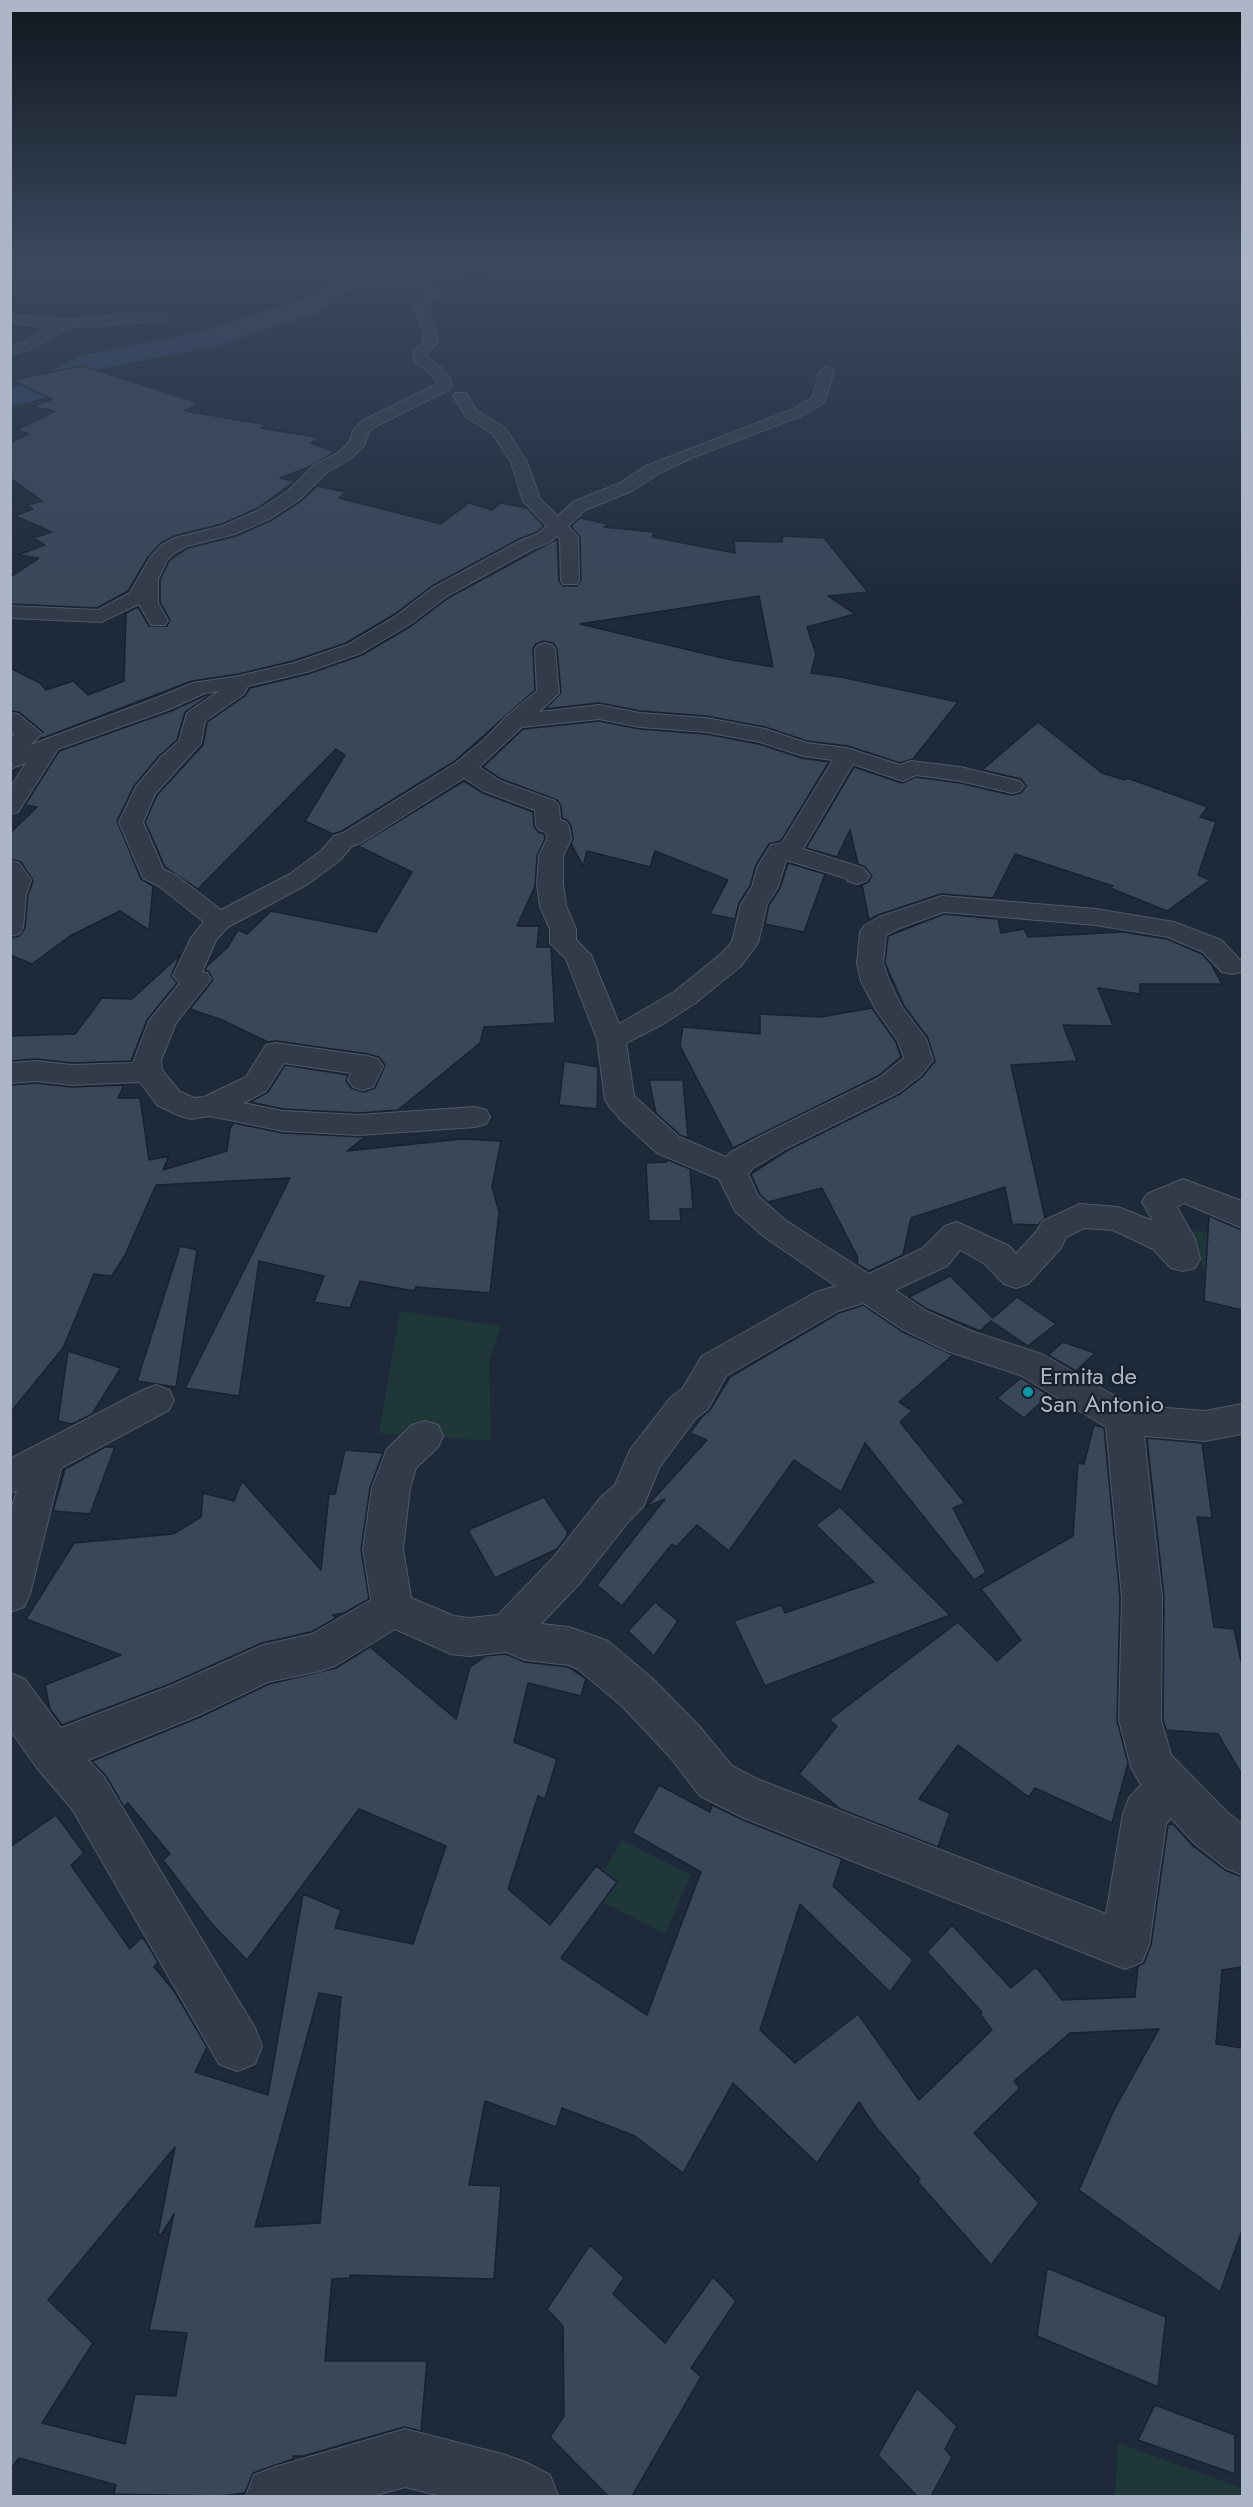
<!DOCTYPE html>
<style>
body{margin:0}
#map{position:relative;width:1253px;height:2507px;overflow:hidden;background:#1e2939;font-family:Jost,sans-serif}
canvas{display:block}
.frame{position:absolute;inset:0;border:12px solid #acb6c6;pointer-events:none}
</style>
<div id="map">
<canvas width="1253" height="2507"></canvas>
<div class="frame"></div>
</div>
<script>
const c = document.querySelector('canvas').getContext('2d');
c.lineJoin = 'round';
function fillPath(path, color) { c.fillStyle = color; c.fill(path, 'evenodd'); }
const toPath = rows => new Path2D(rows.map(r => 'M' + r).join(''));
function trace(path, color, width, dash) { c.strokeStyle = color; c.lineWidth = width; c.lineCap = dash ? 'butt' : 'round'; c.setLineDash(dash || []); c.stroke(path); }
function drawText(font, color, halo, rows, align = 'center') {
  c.font = font + ' Jost,sans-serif'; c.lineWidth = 4.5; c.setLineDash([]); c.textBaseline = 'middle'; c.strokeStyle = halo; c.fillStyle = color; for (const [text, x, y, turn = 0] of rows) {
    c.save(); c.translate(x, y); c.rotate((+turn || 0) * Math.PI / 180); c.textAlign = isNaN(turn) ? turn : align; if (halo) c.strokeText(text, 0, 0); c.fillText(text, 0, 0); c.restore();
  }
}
const green = toPath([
 [1192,1231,1215,1232,1242,1244,1242,1287,1206,1279],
 [400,1311,501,1326,489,1362,491,1441,379,1433],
 [622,1840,691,1875,665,1934,590,1896],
 [1118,2443,1242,2488,1242,2496,1115,2496]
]);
const river = toPath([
 [466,261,518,261,514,266,423,285,351,288,322,311,216,346,99,369,51,396,10,407,10,388,29,382,79,356,200,332,302,299,335,274,344,272,423,269,466,261]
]);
const building = toPath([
 [83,366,199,403,184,411,268,425,261,428,320,438,311,443,335,452,309,467,280,478,295,481,258,508,222,524,174,536,161,543,148,557,128,591,97,608,10,604,10,577,39,558,18,555,45,545,33,538,52,532,15,516,33,509,27,505,42,501,10,478,10,442,29,434,16,430,55,411,32,407,52,399,11,380,83,366],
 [317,486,346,492,339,498,441,524,469,503,492,510,501,503,527,508,544,526,537,532,519,539,432,586,395,614,346,643,293,661,239,674,192,681,40,739,43,732,19,712,10,711,10,668,40,683,46,690,73,681,88,695,124,681,126,614,124,614,138,607,149,626,167,626,170,620,160,602,160,580,169,561,188,548,236,536,272,520,301,501,317,486],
 [580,518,608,524,604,527,654,532,652,537,735,553,734,541,782,542,783,536,824,538,868,592,828,596,855,614,807,627,816,654,811,673,841,677,958,702,913,759,900,763,848,746,807,741,765,727,706,716,640,711,599,703,545,709,561,693,557,649,553,643,544,641,536,644,533,649,535,690,455,761,342,831,333,834,305,821,345,755,336,749,198,889,165,867,145,822,157,795,203,745,207,722,245,696,250,688,308,674,362,655,411,626,448,598,557,539,559,581,563,586,577,586,581,580,580,537,571,526,580,518],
 [759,596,773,667,727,659,580,624,759,596],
 [206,695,210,695,185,712,177,740,159,756,134,786,117,821,141,879,153,886,149,930,120,911,70,936,32,964,10,955,10,938,19,936,25,928,28,895,33,881,21,862,10,859,10,833,37,807,25,805,59,751,171,711,206,695],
 [599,721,640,729,706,734,759,744,802,758,829,762,781,841,769,844,756,865,750,886,739,903,735,919,710,914,728,880,655,851,650,867,587,851,583,866,571,843,573,839,571,826,568,821,562,818,561,806,557,800,501,779,483,767,523,729,599,721],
 [1038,722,1102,773,1125,780,1127,778,1208,807,1200,817,1216,822,1198,875,1210,880,1167,911,1110,888,1113,886,1015,854,993,898,941,894,878,915,869,920,862,885,868,882,872,876,865,867,858,864,850,830,837,857,806,848,854,767,902,783,916,777,960,783,1011,795,1021,793,1026,786,1021,779,982,770,1038,722],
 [464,781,483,793,533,812,534,826,538,832,544,834,545,839,537,856,535,886,517,926,539,926,537,947,551,947,555,1023,484,1027,480,1043,398,1110,359,1113,283,1109,250,1102,268,1092,285,1065,348,1075,346,1081,351,1088,364,1092,375,1088,385,1065,379,1057,368,1054,276,1041,268,1042,222,1020,190,1009,213,980,209,972,205,970,207,966,227,948,238,930,247,934,271,911,376,932,412,872,358,846,464,781],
 [788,863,825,874,804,932,765,924,769,905,780,888,788,863],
 [944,914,998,919,1001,933,1024,929,1028,937,1123,932,1167,939,1202,954,1211,964,1222,984,1140,984,1140,994,1098,988,1113,1026,1063,1025,1077,1061,1011,1065,1045,1218,1038,1225,1012,1224,1005,1187,911,1218,903,1255,869,1271,857,1264,858,1258,822,1188,768,1202,760,1195,751,1174,788,1150,900,1094,922,1077,935,1061,928,1038,904,1006,885,963,888,936,944,914],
 [180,955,171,976,177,983,147,1020,131,1061,72,1063,36,1059,10,1061,10,1036,75,1034,102,998,132,999,180,955],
 [872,1008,896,1042,901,1057,878,1076,733,1148,680,1046,683,1027,760,1034,760,1014,821,1017,872,1008],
 [564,1061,598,1067,597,1109,559,1105,564,1061],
 [649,1080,683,1080,688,1138,680,1135,656,1113,649,1080],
 [36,1083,72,1087,124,1085,118,1098,140,1098,149,1160,169,1156,163,1170,227,1151,230,1128,234,1123,283,1133,365,1137,347,1151,462,1139,501,1141,492,1187,499,1212,490,1293,416,1287,414,1291,360,1281,350,1308,314,1302,324,1276,259,1261,239,1396,185,1388,290,1178,156,1185,125,1255,112,1276,94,1274,63,1348,10,1413,10,1085,36,1083],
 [666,1159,690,1169,693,1209,680,1209,681,1221,649,1221,646,1163,667,1162,666,1159],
 [1209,1216,1242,1230,1242,1310,1204,1301,1209,1216],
 [180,1246,197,1250,176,1387,137,1381,180,1246],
 [950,1276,993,1318,1017,1297,1056,1324,1028,1346,991,1321,980,1331,927,1309,909,1297,950,1276],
 [863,1305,901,1331,953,1355,899,1402,912,1411,900,1422,965,1503,953,1508,986,1572,974,1580,865,1443,841,1492,794,1460,729,1551,697,1525,676,1547,672,1544,622,1606,597,1585,665,1499,646,1507,707,1440,690,1433,702,1417,710,1410,730,1377,839,1313,863,1305],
 [1063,1342,1095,1353,1076,1371,1048,1355,1063,1342],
 [68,1351,121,1368,92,1414,72,1424,58,1421,68,1351],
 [1021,1378,1049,1395,1024,1418,997,1398,1021,1378],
 [1094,1425,1104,1428,1120,1597,1117,1720,1128,1763,1112,1823,1035,1788,1029,1797,958,1745,919,1799,950,1813,938,1847,840,1809,799,1774,837,1726,829,1720,958,1622,997,1661,1021,1640,981,1589,1073,1536,1078,1463,1084,1464,1094,1425],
 [1147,1438,1202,1443,1212,1518,1197,1517,1214,1627,1234,1629,1242,1665,1242,1775,1218,1734,1166,1730,1163,1720,1164,1597,1147,1438],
 [105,1447,115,1447,90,1514,53,1511,65,1469,105,1447],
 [345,1450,383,1453,370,1488,361,1549,369,1599,344,1613,332,1615,336,1618,311,1632,262,1643,170,1684,62,1725,50,1709,45,1685,121,1655,26,1619,74,1543,173,1534,201,1517,203,1493,234,1501,242,1481,321,1570,329,1494,335,1494,345,1450],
 [544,1497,567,1531,567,1536,557,1549,495,1578,468,1530,544,1497],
 [840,1507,950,1615,765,1686,734,1621,781,1605,785,1613,874,1582,816,1525,840,1507],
 [655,1602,678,1621,654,1656,628,1631,655,1602],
 [370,1647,456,1719,470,1667,486,1656,506,1654,525,1662,568,1667,586,1679,581,1696,528,1683,514,1742,557,1759,545,1799,538,1796,508,1889,550,1925,596,1866,617,1882,561,1958,647,2015,701,1872,632,1833,659,1785,710,1812,712,1805,743,1820,842,1859,833,1886,913,1960,890,1992,800,1904,760,2030,795,2063,858,2014,919,2100,992,2030,980,2014,982,2012,927,1952,952,1925,1011,1988,1036,1967,1062,2000,1135,1997,1138,1966,1144,1963,1151,1945,1168,1825,1173,1824,1193,1846,1225,1870,1242,1877,1242,1967,1222,1970,1216,2044,1242,2048,1242,2230,1220,2292,1079,2190,1113,2112,1159,2029,1070,2033,1014,2081,1020,2088,974,2133,1039,2203,991,2265,918,2182,920,2179,875,2126,859,2102,817,2163,733,2083,683,2173,635,2136,562,2108,556,2127,485,2101,469,2185,501,2186,494,2279,350,2275,350,2278,332,2279,325,2361,427,2361,421,2431,404,2427,303,2456,293,2456,293,2459,253,2473,245,2493,220,2496,114,2494,116,2485,19,2458,10,2470,10,1847,56,1815,84,1853,71,1865,130,1949,142,1937,146,1942,158,1962,154,1967,174,1991,207,2047,195,2072,268,2095,303,1894,341,1910,335,1928,413,1944,446,1846,359,1809,247,1960,211,1923,163,1860,170,1854,128,1803,124,1807,106,1776,92,1761,200,1717,269,1684,336,1668,370,1647],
 [319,1993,341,1997,320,2223,255,2227,319,1993],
 [175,2147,158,2234,161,2235,174,2214,149,2330,187,2333,176,2396,135,2394,125,2444,42,2423,93,2343,48,2300,175,2147],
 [590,2245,624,2278,613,2294,665,2343,713,2277,736,2301,691,2368,701,2377,632,2496,608,2496,550,2437,564,2416,563,2326,547,2309,590,2245],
 [1047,2268,1166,2317,1158,2387,1037,2336,1047,2268],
 [917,2388,957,2426,945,2449,952,2457,931,2496,917,2496,878,2455,917,2388],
 [1155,2405,1235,2435,1235,2474,1138,2440,1155,2405]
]);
const street = toPath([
 [431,273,437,277,432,284,442,294,428,307,438,336,436,344,427,354,428,358,442,368,449,377,452,386,450,389,374,427,369,432,364,446,350,459,326,473,300,499,271,518,235,534,187,546,174,553,167,560,158,579,158,603,168,621,165,625,151,625,139,604,101,622,10,618,10,606,98,610,130,593,150,558,162,545,175,538,223,526,259,510,288,491,314,465,338,453,350,441,353,431,362,421,437,384,432,374,416,363,413,353,422,343,424,336,414,306,427,294,419,285,427,274,431,273],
 [160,313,165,314,167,317,165,320,66,328,34,348,10,355,10,346,24,342,49,327,10,323,10,315,63,320,160,313],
 [827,367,834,371,824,403,801,416,691,458,658,474,632,491,585,510,568,526,578,537,579,580,577,584,563,584,561,580,560,538,557,536,550,542,532,549,447,596,410,624,361,653,307,672,248,686,244,694,205,721,201,743,155,794,143,822,163,869,177,876,221,910,290,874,322,850,334,836,343,833,456,763,484,740,507,716,537,691,535,649,538,645,545,643,552,645,555,649,559,693,539,712,599,705,640,713,706,718,765,729,807,743,847,748,900,765,911,761,960,767,1020,781,1024,786,1020,791,1012,793,960,781,916,775,903,781,853,764,803,849,863,868,870,876,866,881,857,884,848,881,845,878,786,860,778,887,767,904,758,943,741,966,694,1004,663,1024,626,1043,634,1096,679,1137,726,1157,731,1152,765,1134,879,1078,904,1058,898,1041,876,1010,861,981,857,963,860,932,864,926,879,917,942,896,1096,909,1174,922,1221,940,1242,962,1242,972,1232,974,1222,972,1203,952,1168,937,1096,925,944,912,897,929,886,935,883,963,889,981,902,1007,926,1039,933,1060,921,1075,899,1092,787,1148,753,1168,748,1174,758,1196,785,1220,869,1274,923,1248,945,1226,957,1222,1009,1246,1016,1254,1036,1232,1043,1221,1080,1204,1118,1207,1153,1221,1142,1202,1147,1194,1183,1179,1242,1201,1242,1228,1184,1203,1177,1207,1195,1239,1200,1259,1195,1268,1183,1271,1171,1268,1153,1249,1113,1230,1084,1228,1066,1237,1061,1248,1028,1284,1016,1288,1004,1284,985,1264,960,1250,947,1266,895,1290,926,1311,971,1331,1044,1355,1130,1405,1205,1411,1242,1404,1242,1434,1205,1441,1144,1436,1162,1597,1161,1720,1171,1755,1227,1812,1242,1824,1242,1875,1226,1868,1195,1844,1171,1818,1166,1824,1149,1945,1142,1962,1125,1969,744,1818,700,1796,669,1756,623,1707,578,1669,569,1665,525,1660,506,1652,469,1656,451,1654,395,1629,335,1666,320,1671,268,1682,199,1715,88,1760,104,1777,255,2028,262,2046,255,2064,237,2071,219,2064,72,1809,37,1768,10,1730,10,1673,25,1679,61,1728,171,1686,263,1645,312,1634,371,1600,363,1549,372,1488,387,1449,412,1425,425,1421,438,1425,443,1436,438,1447,416,1468,410,1488,403,1549,411,1598,454,1616,469,1618,498,1615,552,1559,601,1497,615,1485,630,1450,670,1398,682,1389,702,1356,814,1293,836,1286,763,1236,735,1211,719,1179,657,1153,623,1122,609,1106,605,1099,597,1039,566,959,550,943,550,929,540,906,537,884,539,856,547,839,546,832,539,830,536,825,535,810,484,791,464,778,361,843,352,846,340,860,308,884,228,927,216,940,202,972,207,973,211,979,176,1023,161,1060,162,1070,179,1091,194,1098,204,1097,246,1077,266,1045,276,1043,368,1056,378,1059,383,1066,373,1087,363,1090,353,1087,348,1080,351,1073,284,1063,266,1091,243,1103,283,1111,359,1115,475,1107,486,1110,490,1117,486,1124,475,1127,359,1135,283,1131,210,1116,191,1119,180,1116,157,1105,140,1082,72,1085,36,1081,10,1083,10,1063,36,1061,72,1065,133,1063,149,1021,180,983,173,976,191,938,204,922,159,886,143,878,119,822,136,787,161,757,179,741,187,713,219,691,205,693,170,709,58,749,18,812,10,814,10,788,26,763,10,769,10,738,15,734,10,732,10,713,18,714,42,734,30,745,154,699,193,683,239,676,294,663,347,645,396,616,433,588,520,541,538,534,547,526,523,501,511,462,493,434,466,417,453,396,456,393,466,393,477,411,505,428,527,462,540,499,558,516,573,502,620,483,646,466,791,410,812,398,820,371,827,367],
 [599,719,640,727,706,732,760,742,803,756,833,760,782,843,771,845,758,866,752,887,741,904,732,942,721,954,674,992,619,1024,591,955,576,940,576,929,566,906,563,884,563,856,571,839,569,827,566,822,560,820,559,806,555,801,500,781,479,767,522,727,599,719],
 [863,1303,902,1329,947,1351,1020,1375,1106,1427,1122,1597,1119,1720,1131,1767,1141,1785,1129,1798,1123,1814,1106,1914,757,1779,732,1766,699,1726,653,1679,608,1641,569,1627,541,1624,580,1583,629,1521,643,1507,659,1468,696,1418,708,1409,726,1376,838,1311,863,1303],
 [10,861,19,863,31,880,26,895,23,928,19,934,10,936,10,861],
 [156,1385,169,1390,174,1400,169,1410,61,1468,30,1594,24,1607,10,1612,10,1514,17,1490,10,1493,10,1459,143,1390,156,1385],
 [405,2429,506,2455,527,2463,550,2475,558,2496,441,2496,405,2487,373,2496,246,2496,254,2475,275,2467,405,2429]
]);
const markers = [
 [1028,1392,6,"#0f9aa8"]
];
const poiNames = [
 ["Ermita de",1040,1378],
 ["San Antonio",1040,1406]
];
fillPath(green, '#20373a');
fillPath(river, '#2e4260');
fillPath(building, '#3a4759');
trace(building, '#192230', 1.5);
trace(street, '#4f5967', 2);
fillPath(street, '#323b49');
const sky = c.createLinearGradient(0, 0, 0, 612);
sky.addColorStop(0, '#10171f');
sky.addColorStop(0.43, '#3b495f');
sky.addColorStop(1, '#3b495f00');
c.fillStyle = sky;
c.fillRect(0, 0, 1253, 612);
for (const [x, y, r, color] of markers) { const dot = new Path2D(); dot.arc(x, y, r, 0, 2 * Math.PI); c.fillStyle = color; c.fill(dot); trace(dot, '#18202e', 2); }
drawText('24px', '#acb6c6', '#18202e', poiNames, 'left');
</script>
